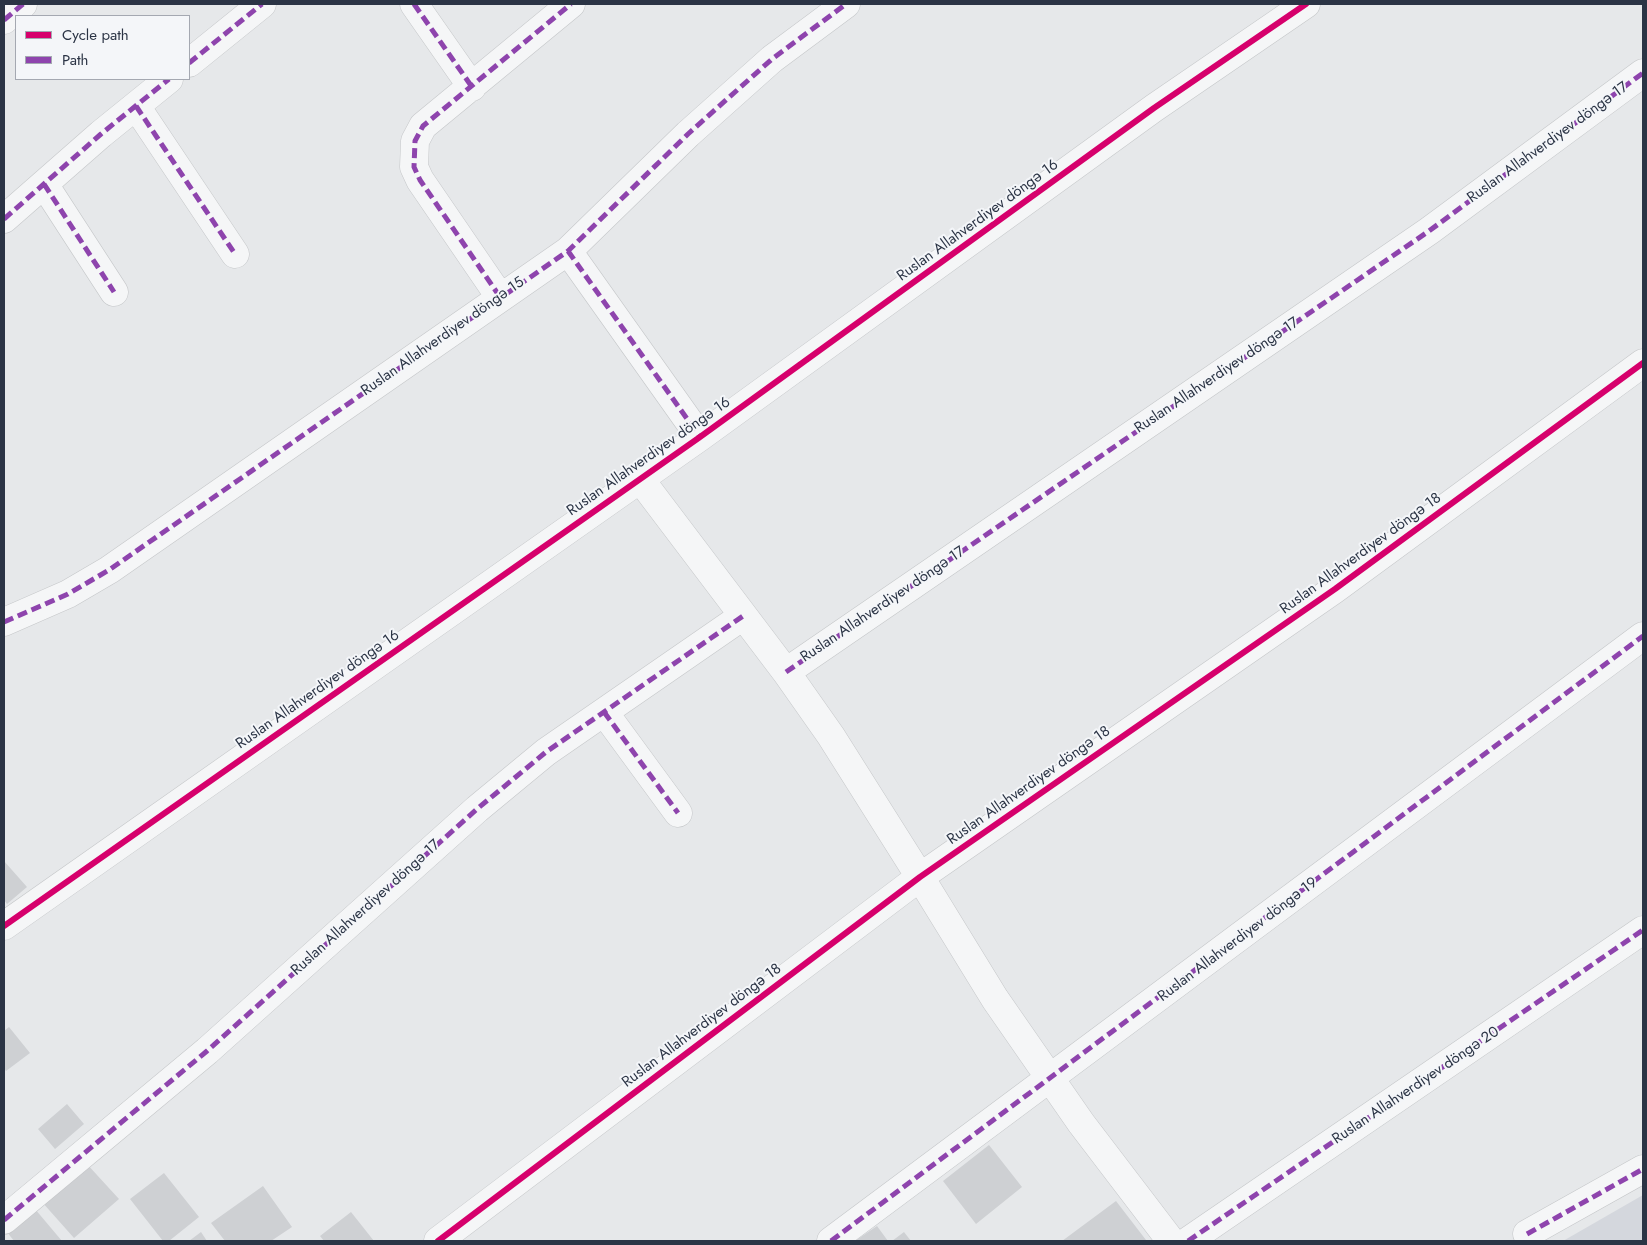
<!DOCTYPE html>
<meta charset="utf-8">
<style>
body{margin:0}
#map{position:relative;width:1647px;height:1245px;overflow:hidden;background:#e6e8ea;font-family:Jost,sans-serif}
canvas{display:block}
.frame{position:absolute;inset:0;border:5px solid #2b3445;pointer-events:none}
.legend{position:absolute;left:15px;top:15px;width:175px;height:65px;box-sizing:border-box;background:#f4f6f9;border:1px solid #a4a8b1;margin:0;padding:6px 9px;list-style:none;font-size:15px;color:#2b3445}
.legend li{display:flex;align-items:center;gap:10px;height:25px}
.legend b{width:25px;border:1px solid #a4a8b1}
</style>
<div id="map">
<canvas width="1647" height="1245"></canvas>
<div class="frame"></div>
<ul class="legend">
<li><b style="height:6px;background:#d6006c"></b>Cycle path</li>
<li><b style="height:6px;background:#8e44ad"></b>Path</li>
</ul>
</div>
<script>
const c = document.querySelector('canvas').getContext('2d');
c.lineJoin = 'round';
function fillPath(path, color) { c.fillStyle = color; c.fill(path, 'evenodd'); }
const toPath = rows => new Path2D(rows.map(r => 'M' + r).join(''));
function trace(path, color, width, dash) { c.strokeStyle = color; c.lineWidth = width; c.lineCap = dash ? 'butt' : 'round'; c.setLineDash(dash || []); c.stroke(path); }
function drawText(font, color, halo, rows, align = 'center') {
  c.font = font + ' Jost,sans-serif'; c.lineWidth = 4; c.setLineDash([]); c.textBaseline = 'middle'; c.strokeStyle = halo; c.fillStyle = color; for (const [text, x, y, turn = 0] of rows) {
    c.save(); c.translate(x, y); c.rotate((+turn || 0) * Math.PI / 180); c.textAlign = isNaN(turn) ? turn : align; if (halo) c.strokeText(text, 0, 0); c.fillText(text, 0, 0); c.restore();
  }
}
const built = toPath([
 [1643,1195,1643,1241,1563,1241]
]);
const building = toPath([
 [4,861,27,887,7,904,4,900],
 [9,1027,30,1053,6,1071,4,1068,4,1031],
 [67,1104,84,1124,55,1149,38,1129],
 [989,1145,1022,1187,976,1224,943,1181],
 [86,1163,119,1199,74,1238,42,1202],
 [164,1173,199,1217,169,1241,163,1241,130,1199],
 [263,1186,292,1227,271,1241,225,1241,211,1223],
 [1116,1201,1146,1240,1062,1241],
 [35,1209,62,1241,14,1241,7,1232],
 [351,1212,374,1241,324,1241,320,1236],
 [877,1226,888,1241,855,1241],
 [201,1232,207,1241,189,1241],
 [904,1232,911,1241,892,1241]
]);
const minor = toPath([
 [414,4,472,87],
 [4,20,23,4],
 [189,63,262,4],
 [136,106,235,254],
 [44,184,114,292],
 [4,219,101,134,169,79],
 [568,251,700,437],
 [500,297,420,180,414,167,415,141,423,126,571,4],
 [640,479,786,672,831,736,920,877,995,999,1081,1123,1171,1241],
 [4,622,68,594,109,570,568,251,688,134,772,59,846,4],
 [786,672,1429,231,1643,73],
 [604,712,678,813],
 [4,926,700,437,1154,108,1306,4],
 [4,1220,207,1051,477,809,546,752,743,616],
 [1527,1234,1643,1169],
 [438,1241,920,877,1335,589,1643,363],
 [831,1241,1643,636],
 [1188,1241,1643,930]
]);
const quiet = toPath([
 [414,4,472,87],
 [4,20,23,4],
 [189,63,262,4],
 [136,106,235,254],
 [44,184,114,292],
 [4,219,101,134,169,79],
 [568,251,700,437],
 [500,297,420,180,414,167,415,141,423,126,571,4],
 [4,622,68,594,109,570,568,251,688,134,772,59,846,4],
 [786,672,1429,231,1643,73],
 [604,712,678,813],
 [4,1220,207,1051,477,809,546,752,743,616],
 [1527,1234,1643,1169],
 [831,1241,1643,636],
 [1188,1241,1643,930]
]);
const cycleway = toPath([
 [4,926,700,437,1154,108,1306,4],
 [438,1241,920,877,1335,589,1643,363]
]);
const streetNames = [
 ["Ruslan Allahverdiyev döngə 17",1548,143,-36],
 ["Ruslan Allahverdiyev döngə 16",978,221,-36],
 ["Ruslan Allahverdiyev döngə 15",443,337,-35],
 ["Ruslan Allahverdiyev döngə 17",1217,376,-34],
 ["Ruslan Allahverdiyev döngə 16",649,457,-35],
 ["Ruslan Allahverdiyev döngə 18",1361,554,-36],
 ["Ruslan Allahverdiyev döngə 17",883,605,-34],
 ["Ruslan Allahverdiyev döngə 16",318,690,-35],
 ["Ruslan Allahverdiyev döngə 18",1029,786,-35],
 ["Ruslan Allahverdiyev döngə 17",366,908,-42],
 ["Ruslan Allahverdiyev döngə 19",1238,940,-37],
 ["Ruslan Allahverdiyev döngə 18",702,1026,-37],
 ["Ruslan Allahverdiyev döngə 20",1416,1086,-34]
];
fillPath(built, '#d4d7dd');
fillPath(building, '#ced0d3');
trace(minor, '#c4c6c8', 29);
trace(minor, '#f5f6f7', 28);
trace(quiet, '#8e44ad', 5, [10, 5]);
trace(cycleway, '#d6006c', 6);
drawText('15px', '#2b3445', '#f4f6f9', streetNames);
</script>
